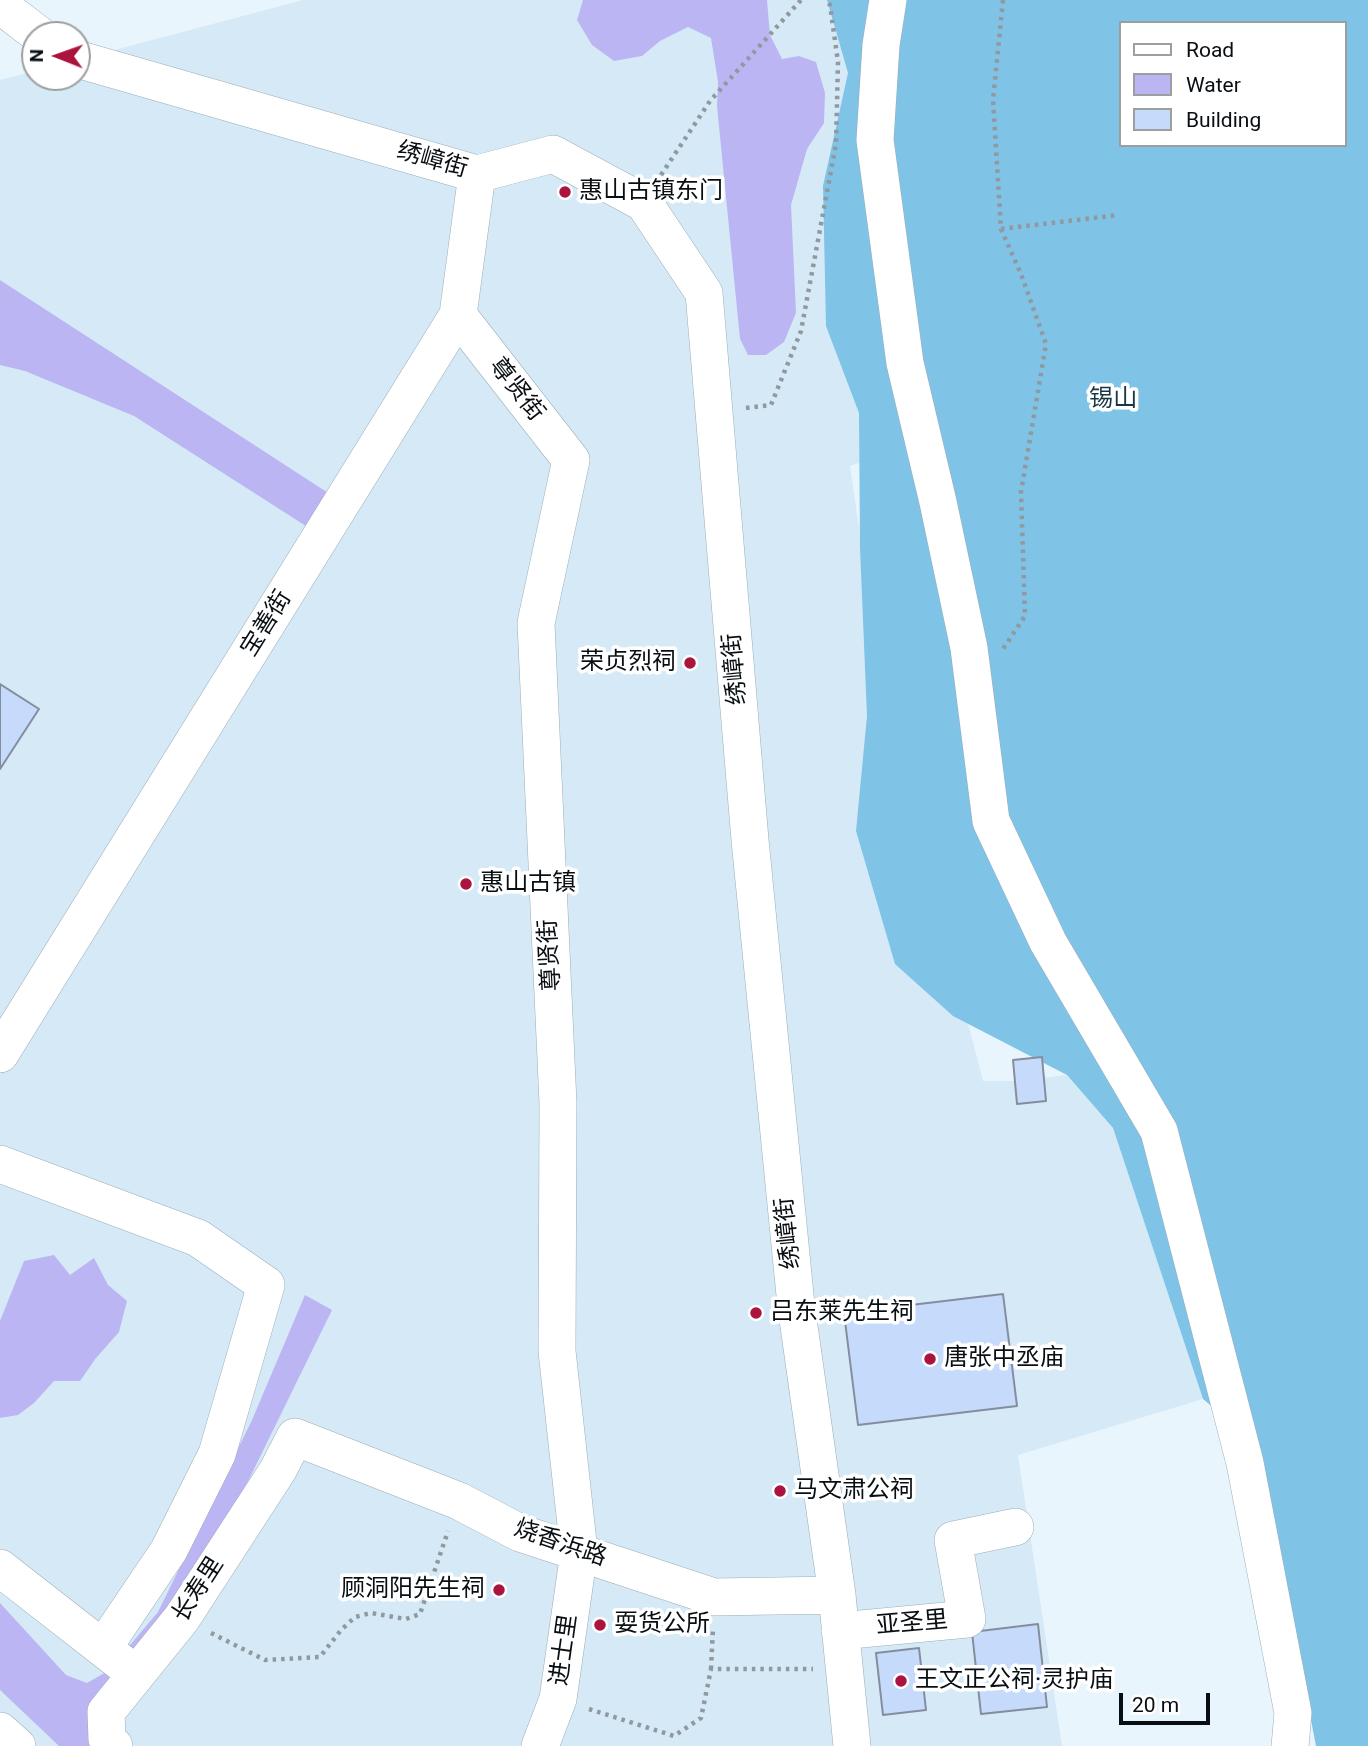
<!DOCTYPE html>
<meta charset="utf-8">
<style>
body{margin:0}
#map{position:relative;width:1368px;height:1746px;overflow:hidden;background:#e9f5fc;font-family:Roboto,sans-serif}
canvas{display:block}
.legend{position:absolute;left:1119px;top:21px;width:228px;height:126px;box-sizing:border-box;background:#fff;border:2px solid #9c9fa0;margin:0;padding:9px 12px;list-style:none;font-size:21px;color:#080e12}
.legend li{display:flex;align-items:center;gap:14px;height:35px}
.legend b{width:35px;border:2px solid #9c9fa0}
.north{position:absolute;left:21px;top:21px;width:70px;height:70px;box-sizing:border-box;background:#fff;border:2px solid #9c9fa0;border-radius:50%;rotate:271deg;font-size:19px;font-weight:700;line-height:28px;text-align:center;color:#080e12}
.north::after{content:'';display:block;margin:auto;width:24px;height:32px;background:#aa143e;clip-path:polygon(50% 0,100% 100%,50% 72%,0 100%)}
.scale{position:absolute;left:1119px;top:1693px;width:91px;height:32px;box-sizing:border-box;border:4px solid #080e12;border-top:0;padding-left:9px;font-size:21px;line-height:24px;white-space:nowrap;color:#080e12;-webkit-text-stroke:5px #fff;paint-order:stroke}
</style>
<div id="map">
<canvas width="1368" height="1746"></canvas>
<ul class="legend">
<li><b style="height:9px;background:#fff"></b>Road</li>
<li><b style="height:19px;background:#bcb5f3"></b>Water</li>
<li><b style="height:19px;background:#c6dafc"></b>Building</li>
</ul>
<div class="north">N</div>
<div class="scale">20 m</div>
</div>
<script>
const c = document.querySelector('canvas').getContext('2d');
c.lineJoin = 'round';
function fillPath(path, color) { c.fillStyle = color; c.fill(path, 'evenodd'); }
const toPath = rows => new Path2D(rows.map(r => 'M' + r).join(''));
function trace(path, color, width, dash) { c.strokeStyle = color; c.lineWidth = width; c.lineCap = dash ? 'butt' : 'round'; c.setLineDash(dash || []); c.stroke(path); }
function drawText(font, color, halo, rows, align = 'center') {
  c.font = font + ' Roboto,"Noto Sans SC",sans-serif'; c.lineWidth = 7; c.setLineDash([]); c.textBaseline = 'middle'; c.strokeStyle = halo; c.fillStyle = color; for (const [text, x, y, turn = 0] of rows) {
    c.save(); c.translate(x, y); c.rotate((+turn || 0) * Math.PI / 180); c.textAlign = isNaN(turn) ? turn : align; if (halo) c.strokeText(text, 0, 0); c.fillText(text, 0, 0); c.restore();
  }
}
const built = toPath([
 [303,0,848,0,891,452,850,466,883,694,983,1081,1015,1081,1067,1075,1113,1128,1203,1399,1018,1455,1062,1746,0,1746,0,80,35,71,35,77,77,77,77,60]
]);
const forest = toPath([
 [827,0,1368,0,1368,1746,1316,1746,1258,1445,1203,1399,1113,1128,1067,1075,953,1016,895,964,856,831,867,716,860,548,859,413,826,326,823,186,848,73],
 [1121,23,1345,23,1345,145,1121,145]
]);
const water = toPath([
 [583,0,767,0,770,35,782,59,799,56,816,62,825,93,824,123,807,149,791,205,796,313,784,342,766,355,748,355,740,339,717,106,718,82,711,38,688,27,660,41,642,56,614,61,592,45,577,20],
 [0,280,356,511,334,544,134,416,25,371,0,365],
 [54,1255,70,1275,94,1258,108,1285,127,1301,119,1332,96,1358,80,1381,54,1381,34,1403,18,1415,0,1418,0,1321,24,1261],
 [305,1295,332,1310,206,1567,103,1746,59,1746,0,1690,0,1603,66,1675,87,1683,108,1671,158,1612,252,1420]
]);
const building = toPath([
 [0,684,39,709,0,769,0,684],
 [1042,1057,1046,1101,1017,1104,1013,1060,1042,1057],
 [1003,1294,1017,1406,858,1425,844,1313,1003,1294],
 [1038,1624,1047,1707,981,1714,972,1632,1038,1624],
 [919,1648,926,1710,883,1715,876,1653,919,1648]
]);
const path = toPath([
 [1003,0,993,100,1001,229,1021,274,1046,344,1021,492,1025,616,1003,649],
 [661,175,710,101,801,0],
 [1001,229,1119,215],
 [746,408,771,405,801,331,836,144,838,62,830,5,826,0],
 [211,1633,265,1660,320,1657,341,1630,355,1617,371,1613,406,1619,420,1614,448,1531],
 [711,1669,713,1628],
 [589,1709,674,1736,701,1718,711,1669,813,1669]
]);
const minor = toPath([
 [888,0,881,45,875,140,905,363,938,502,969,648,991,821,1048,942,1159,1131,1245,1463,1293,1713,1290,1746],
 [0,5,39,35],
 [77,59,477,174,553,154,644,203,704,293,750,840,796,1305,837,1595,852,1746],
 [458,315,571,460,536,623,558,1103,557,1351,579,1552,558,1699,540,1746],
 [0,1054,458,315,477,174],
 [0,1164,198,1238,266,1285,217,1454,169,1550,103,1648],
 [0,1568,123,1664],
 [840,1631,967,1619,953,1540,1015,1527],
 [0,1731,17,1746],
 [114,1746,107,1739,106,1712,182,1618,278,1470,295,1437,459,1501,520,1533,714,1597,837,1595]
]);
const markers = [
 [565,192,7,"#aa143e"],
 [690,663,7,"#aa143e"],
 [466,884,7,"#aa143e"],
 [756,1313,7,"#aa143e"],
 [930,1359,7,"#aa143e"],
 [780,1491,7,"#aa143e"],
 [499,1590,7,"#aa143e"],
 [600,1625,7,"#aa143e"],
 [901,1681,7,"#aa143e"]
];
const streetNames = [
 ["绣嶂街",432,161,16],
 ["尊贤街",516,390,52],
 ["宝善街",267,624,-58],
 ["绣嶂街",736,669,-95],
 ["尊贤街",551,955,-93],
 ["绣嶂街",789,1233,-96],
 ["烧香浜路",560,1544,19],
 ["长寿里",199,1590,-57],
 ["亚圣里",912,1624,-5],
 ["进士里",565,1650,-82]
];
const poiNames = [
 ["惠山古镇东门",579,192],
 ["荣贞烈祠",676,663,"right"],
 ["惠山古镇",480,884],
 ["吕东莱先生祠",770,1313],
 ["唐张中丞庙",944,1359],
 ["马文肃公祠",794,1491],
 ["顾洞阳先生祠",485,1590,"right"],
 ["耍货公所",614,1625],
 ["王文正公祠·灵护庙",915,1681]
];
const parkNames = [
 ["锡山",1113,400]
];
fillPath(built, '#d5eaf6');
fillPath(forest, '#7fc3e7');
fillPath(water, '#bcb5f3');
fillPath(building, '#c6dafc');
trace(building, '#848d9d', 2);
trace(minor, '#9badb8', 38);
trace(path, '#90999f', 4.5, [3.5, 5]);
trace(minor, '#fff', 37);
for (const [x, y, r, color] of markers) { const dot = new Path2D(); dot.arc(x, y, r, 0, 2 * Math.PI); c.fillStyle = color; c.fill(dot); trace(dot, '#fff', 2.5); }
drawText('24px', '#080e12', '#fff', streetNames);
drawText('24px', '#080e12', '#fff', poiNames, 'left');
drawText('24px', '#173646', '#fff', parkNames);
</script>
